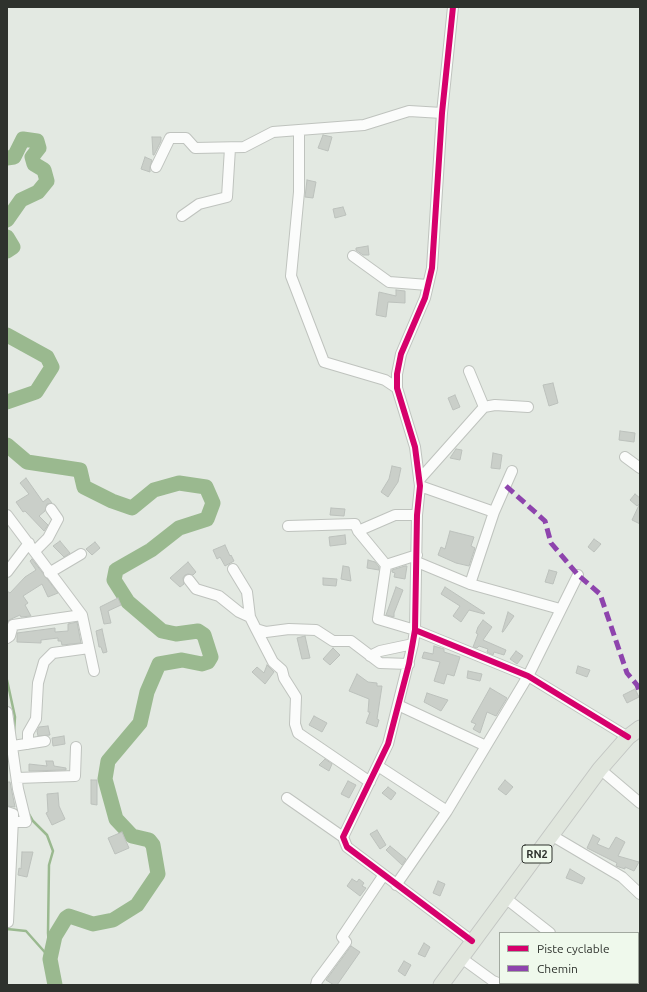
<!DOCTYPE html>
<style>
body{margin:0}
#map{position:relative;width:647px;height:992px;overflow:hidden;background:#e3e9e2;font-family:Ubuntu,sans-serif}
canvas{display:block}
.frame{position:absolute;inset:0;border:8px solid #2e322d;pointer-events:none}
.legend{position:absolute;left:499px;top:932px;width:140px;height:52px;box-sizing:border-box;background:#eff9ec;border:1px solid #a2a9a0;margin:0;padding:5px 7px;list-style:none;font-size:12px;color:#2e322d}
.legend li{display:flex;align-items:center;gap:8px;height:20px}
.legend b{width:20px;border:1px solid #a2a9a0}
</style>
<div id="map">
<canvas width="647" height="992"></canvas>
<div class="frame"></div>
<ul class="legend">
<li><b style="height:5px;background:#d6006c"></b>Piste cyclable</li>
<li><b style="height:5px;background:#8e44ad"></b>Chemin</li>
</ul>
</div>
<script>
const c = document.querySelector('canvas').getContext('2d');
c.lineJoin = 'round';
const toPath = rows => new Path2D(rows.map(r => 'M' + r).join(''));
function trace(path, color, width, dash) { c.strokeStyle = color; c.lineWidth = width; c.lineCap = dash ? 'butt' : 'round'; c.setLineDash(dash || []); c.stroke(path); }
function fillPath(path, color) { c.fillStyle = color; c.fill(path, 'evenodd'); }
function drawText(font, color, halo, rows, align = 'center') {
  c.font = font + ' Ubuntu,sans-serif'; c.lineWidth = 3.5; c.setLineDash([]); c.textBaseline = 'middle'; c.strokeStyle = halo; c.fillStyle = color; for (const [text, x, y, turn = 0] of rows) {
    c.save(); c.translate(x, y); c.rotate((+turn || 0) * Math.PI / 180); c.textAlign = isNaN(turn) ? turn : align; if (halo) c.strokeText(text, 0, 0); c.fillText(text, 0, 0); c.restore();
  }
}
const stream = toPath([
 [7,680,15,717,14,732],
 [29,814,33,821,47,835,53,851,49,865,48,933,50,959],
 [7,929,26,931,50,958],
 [638,959,640,958],
 [580,985,587,983]
]);
const river = toPath([
 [7,158,14,157,23,139,37,141,39,148,32,157,34,164,44,170,47,181,38,192,21,200,7,220],
 [7,237,13,247,7,251],
 [7,335,47,357,52,367,36,392,7,402],
 [7,445,27,462,80,470,84,487,112,501,132,508,154,490,179,483,206,487,213,503,207,519,179,528,151,550,116,570,114,580,128,602,162,631,176,634,198,631,204,635,211,657,208,662,202,664,182,660,159,664,147,692,140,723,108,761,105,779,116,819,132,836,149,840,153,845,158,874,137,905,113,920,93,924,69,916,66,918,55,936,50,959,55,985]
]);
const building = toPath([
 [323,135,332,137,328,151,318,148,323,135],
 [152,137,161,137,161,141,154,155,153,155,152,137],
 [145,157,152,160,150,167,150,172,141,169,145,157],
 [307,180,316,182,313,198,305,197,307,180],
 [343,207,346,215,335,218,333,209,343,207],
 [368,246,369,255,363,255,356,250,356,248,368,246],
 [396,290,405,291,405,303,388,302,386,317,376,315,379,292,396,296,396,290],
 [553,383,558,403,549,406,543,385,553,383],
 [455,395,460,407,453,410,448,398,455,395],
 [620,431,635,433,634,442,619,440,620,431],
 [456,449,462,450,460,460,450,458,456,449],
 [493,453,502,455,500,469,491,468,493,453],
 [392,466,401,468,398,482,388,497,381,492,389,479,392,466],
 [26,478,43,502,48,498,52,503,47,504,45,511,39,516,48,525,44,531,25,511,23,512,16,502,29,494,20,483,26,478],
 [635,494,640,498,640,524,632,520,640,503,637,506,630,500,635,494],
 [331,508,345,509,344,516,330,515,331,508],
 [450,531,474,537,471,546,475,548,469,566,456,563,438,555,441,547,445,549,450,531],
 [345,535,346,544,330,546,329,537,345,535],
 [594,539,601,544,594,552,588,547,594,539],
 [60,541,70,553,64,557,53,546,60,541],
 [95,542,100,548,92,555,86,549,95,542],
 [225,545,230,556,231,555,234,561,225,566,220,557,217,559,213,550,225,545],
 [32,559,58,593,48,597,42,584,23,596,28,603,25,605,31,616,21,617,20,615,9,620,7,623,7,591,10,593,25,577,36,570,30,561,32,559],
 [368,560,375,562,379,567,379,570,367,568,368,560],
 [188,562,196,572,193,575,188,574,185,575,183,578,184,584,180,587,170,578,188,562],
 [343,566,349,567,351,581,341,579,343,566],
 [405,566,407,566,405,579,394,577,395,573,392,572,392,570,405,566],
 [549,570,557,572,553,584,545,582,549,570],
 [323,578,337,579,336,586,323,585,323,578],
 [396,587,403,590,394,613,394,617,386,615,396,587],
 [445,587,485,613,484,614,469,610,461,622,453,616,460,606,441,594,445,587],
 [118,598,121,605,108,611,111,623,104,624,100,607,118,598],
 [508,612,514,616,503,632,502,632,508,612],
 [483,620,492,627,483,640,506,650,504,655,494,652,493,655,487,652,488,649,479,646,477,648,473,647,478,634,476,633,478,627,483,620],
 [77,622,81,643,62,645,61,641,58,641,58,638,41,640,41,643,17,642,17,633,55,628,55,632,68,631,68,624,77,622],
 [102,629,107,652,103,653,101,647,99,647,96,631,102,629],
 [305,636,310,658,302,659,297,638,305,636],
 [434,646,444,649,444,652,460,657,454,676,447,674,444,684,434,681,440,662,422,658,424,652,433,654,434,646],
 [333,648,340,655,330,665,323,659,333,648],
 [516,651,523,656,517,664,510,659,516,651],
 [267,665,274,672,265,684,252,672,257,667,264,673,267,665],
 [578,666,590,670,587,677,576,673,578,666],
 [468,671,482,674,480,681,467,678,468,671],
 [357,674,368,682,377,683,377,686,382,686,377,719,379,720,377,727,366,723,370,712,368,712,369,699,349,691,357,674],
 [490,688,507,698,496,716,487,712,480,733,473,729,476,724,471,722,490,688],
 [635,689,639,697,627,703,623,695,635,689],
 [427,693,448,700,441,711,424,702,427,693],
 [314,716,327,723,322,732,309,725,314,716],
 [48,726,50,735,38,736,37,731,39,727,48,726],
 [64,736,65,744,53,746,52,738,64,736],
 [325,759,332,764,329,771,319,765,325,759],
 [46,761,53,761,54,766,66,768,66,770,29,771,29,764,47,766,46,761],
 [91,780,97,780,97,805,91,804,91,780],
 [505,780,513,787,506,795,498,789,505,780],
 [348,781,356,785,349,798,341,794,348,781],
 [7,782,10,782,15,807,7,806,7,782],
 [388,787,396,793,391,800,382,793,388,787],
 [58,793,59,806,65,819,52,825,46,813,48,812,47,794,58,793],
 [377,830,386,845,380,849,370,834,377,830],
 [122,832,129,848,115,854,108,838,122,832],
 [593,835,600,839,597,844,609,849,616,837,625,842,618,856,639,862,634,871,625,867,625,869,616,866,617,863,587,848,593,835],
 [390,846,406,859,402,865,386,850,390,846],
 [22,852,33,852,27,877,18,875,19,868,21,869,22,852],
 [570,869,585,878,582,884,566,878,570,869],
 [352,879,357,882,359,879,364,883,362,886,366,888,360,896,347,886,352,879],
 [438,881,445,884,440,896,433,893,438,881],
 [424,943,430,947,425,957,418,954,424,943],
 [351,946,360,952,337,985,334,985,326,980,351,946],
 [404,961,411,965,405,976,398,971,404,961]
]);
const minor = toPath([
 [453,7,442,113,432,268,425,298,401,354,397,374,397,388,415,447,420,486,417,515,415,630,528,676,628,737],
 [299,130,299,192,291,276,324,362,385,380,397,388],
 [156,167,170,138,186,138,195,148,244,147,273,132,364,125,409,111,442,113],
 [182,216,199,204,227,197,230,148],
 [353,256,389,282,428,285],
 [484,407,495,405,528,407],
 [625,457,640,468],
 [419,480,484,407,469,371],
 [420,486,494,512],
 [7,515,82,615,94,671],
 [288,526,355,524,358,531,386,565,417,555],
 [358,531,395,515,417,515],
 [35,551,48,538,58,519,51,509],
 [417,562,470,584,560,609],
 [386,565,378,619,415,630,413,644,388,744,343,837,347,847,472,941],
 [233,569,247,592,250,617],
 [7,572,29,543],
 [49,573,81,554],
 [189,580,196,589,219,596,239,612,250,617,256,629,266,632,289,629,316,630,333,641,351,641,380,663,409,664],
 [470,584,494,512,512,471],
 [256,629,273,662,282,670,284,678,296,697,295,724,298,733,370,782],
 [7,638,10,636,13,625,82,615],
 [370,656,380,651,413,644],
 [398,705,486,746],
 [7,712,18,789,26,822,7,822],
 [28,744,28,733,36,719,38,683,44,662,53,653,89,648],
 [13,746,45,741],
 [378,766,447,811],
 [600,769,640,803],
 [17,778,75,776,76,747],
 [287,798,343,837],
 [7,812,13,814,13,819,8,922],
 [551,835,622,877,640,894],
 [396,885,447,811,528,676,578,575],
 [504,897,550,933],
 [460,957,493,981,503,985],
 [613,983,615,985],
 [316,985,317,981,346,942,342,937,383,876]
]);
const highway = toPath([
 [441,985,600,769,628,737,640,728]
]);
const quiet = toPath([
 [506,486,545,521,551,543,578,575,600,594,627,673,637,685,640,693]
]);
const cycleway = toPath([
 [453,7,442,113,432,268,425,298,401,354,397,374,397,388,415,447,420,486,417,515,415,630,528,676,628,737],
 [415,630,409,664,388,744,343,837,347,847,472,941]
]);
const shields = [
 [537,854,30]
];
const shieldNames = [
 ["RN2",537,854]
];
trace(stream, '#9ab98f', 2.5);
trace(river, '#9ab98f', 15);
fillPath(building, '#cacfc9');
trace(building, '#bcc1bc', 1);
trace(minor, '#bfc3be', 12);
trace(highway, '#c3c6c3', 17);
trace(minor, '#fbfcfb', 10);
trace(highway, '#e0e6dd', 15);
trace(quiet, '#8e44ad', 5, [10, 5]);
trace(cycleway, '#d6006c', 6);
for (const [x, y, w] of shields) { const box = new Path2D(); box.roundRect(x - w / 2, y - 9, w, 18, 3); c.fillStyle = '#eff9ec'; c.fill(box); trace(box, '#2e322d', 1); }
drawText('bold 11px', '#2e322d', null, shieldNames);
</script>
